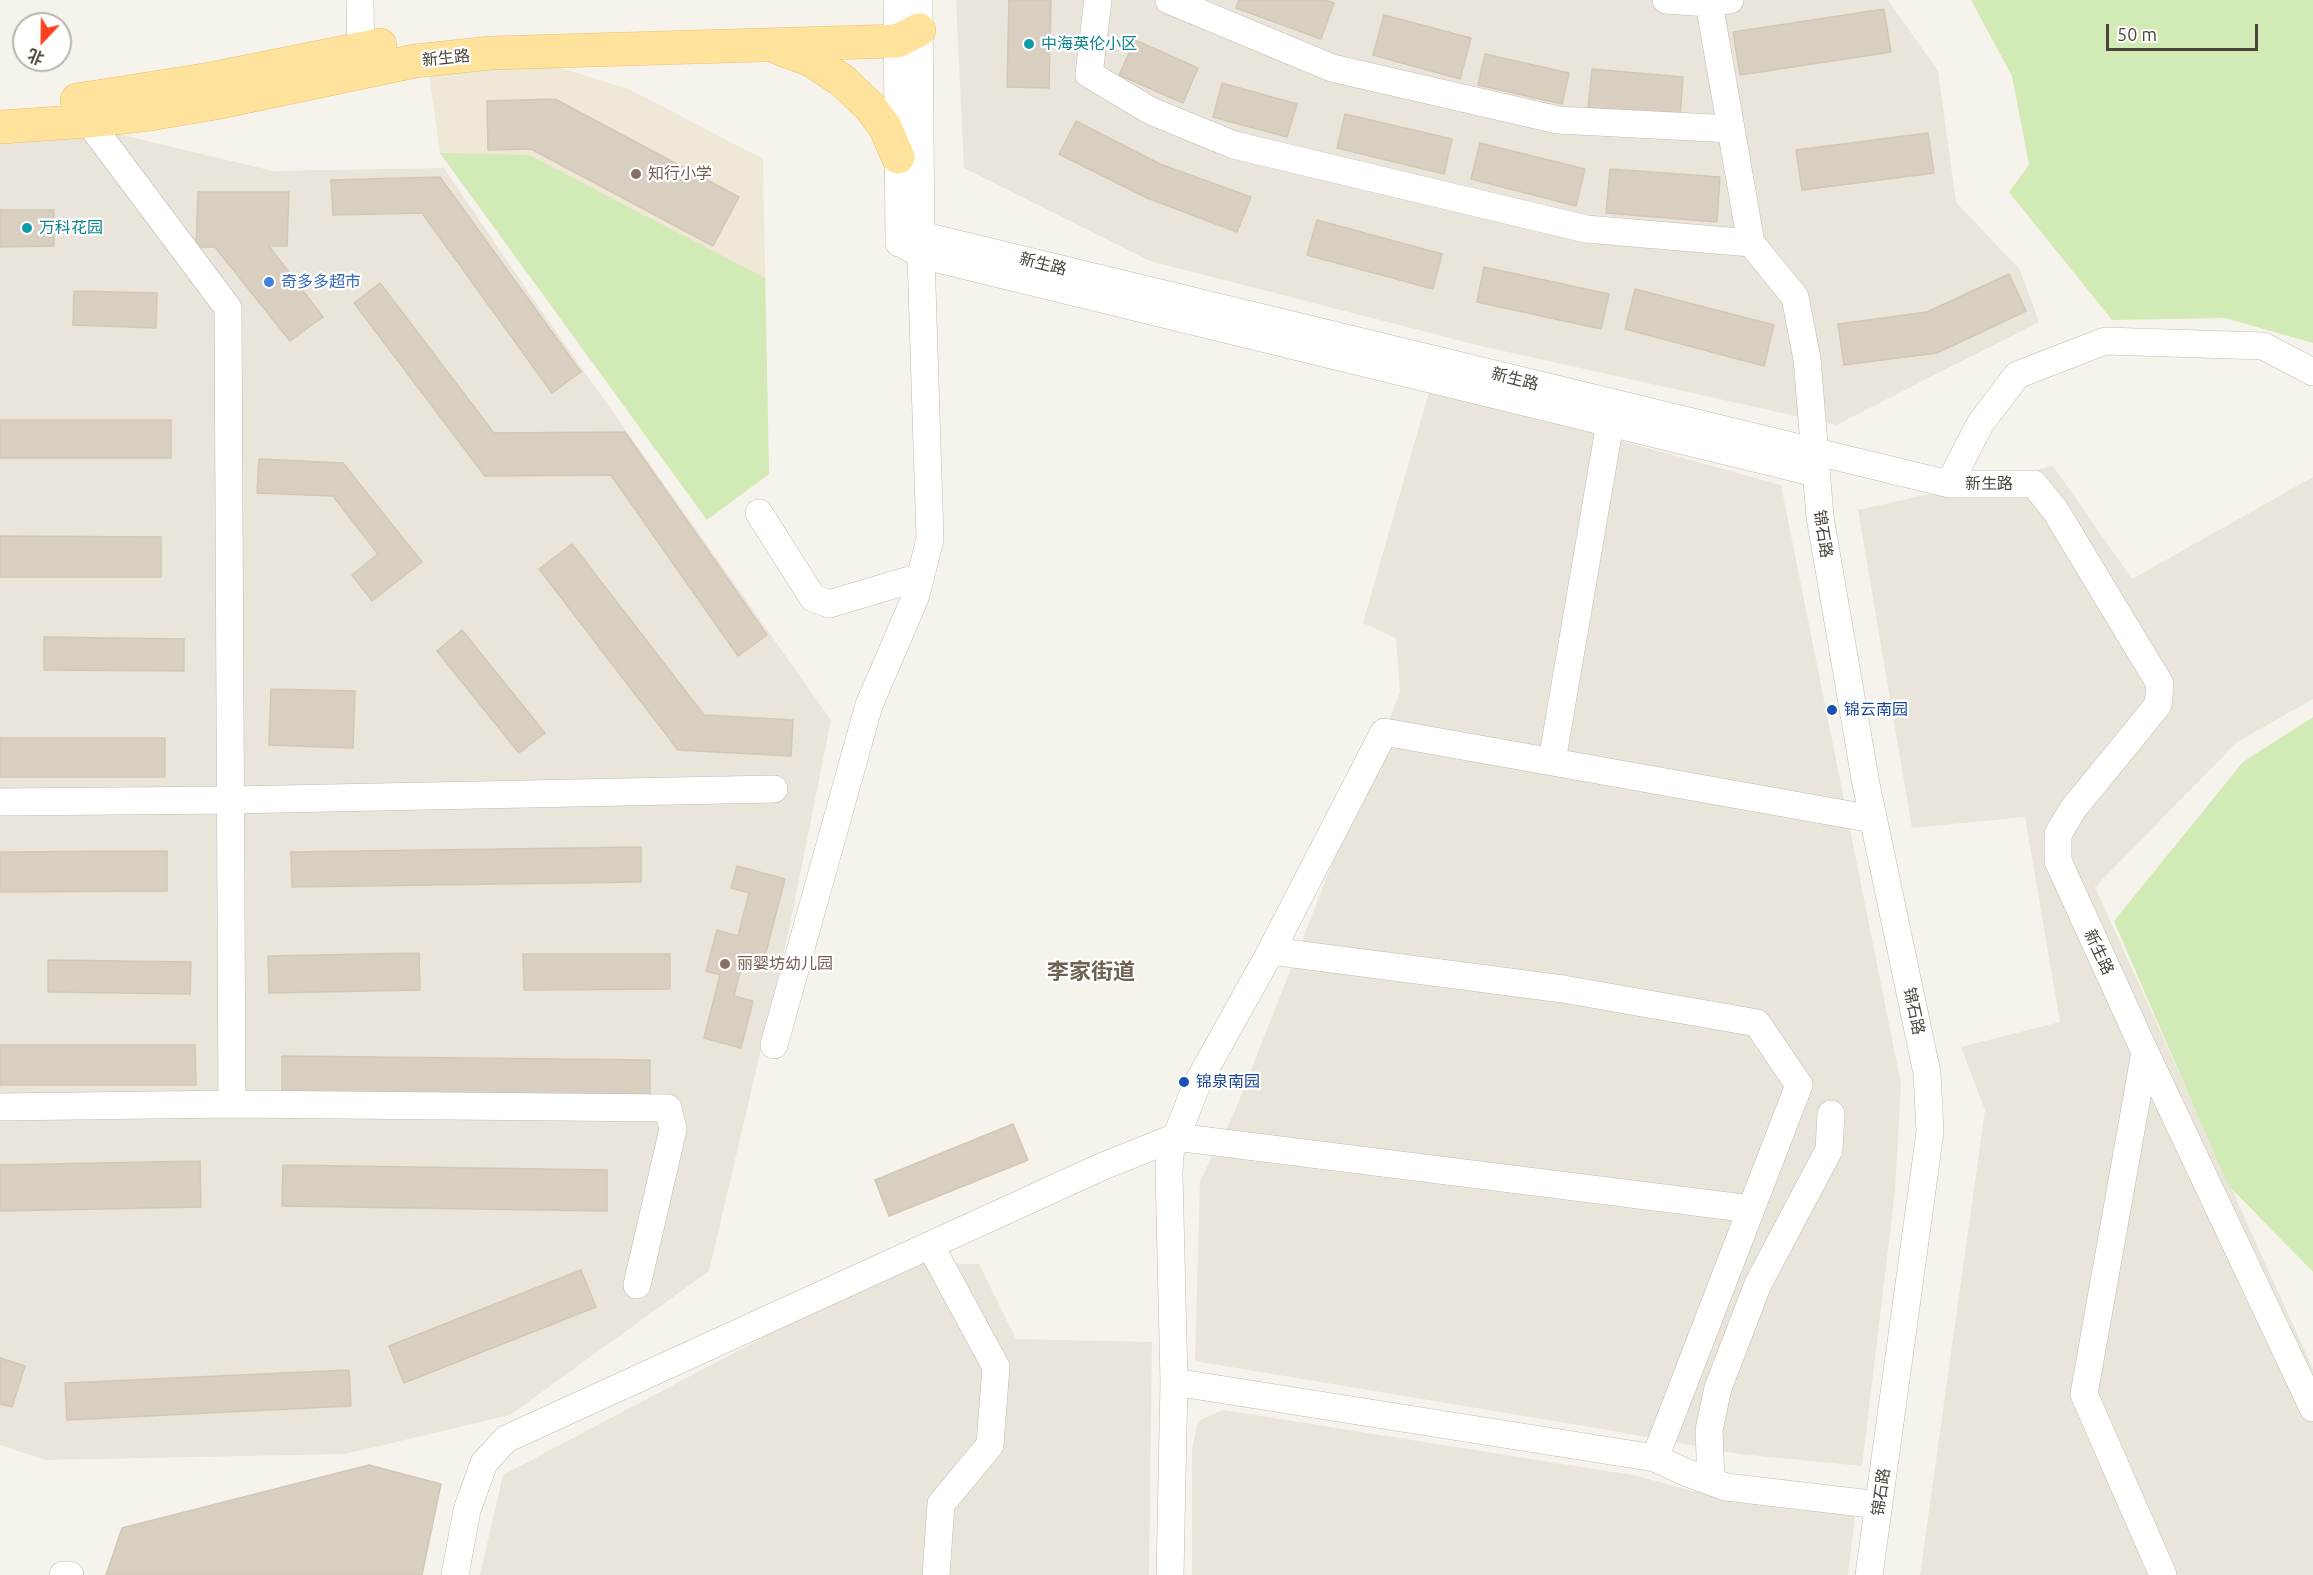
<!DOCTYPE html>
<meta charset="utf-8">
<style>
body{margin:0}
#map{position:relative;width:2313px;height:1575px;overflow:hidden;background:#f6f3ec;font-family:Ubuntu,"Noto Sans SC",sans-serif}
canvas{display:block}
.north{position:absolute;left:12px;top:12px;width:60px;height:60px;box-sizing:border-box;background:#fff;border:2px solid #b7b4b0;border-radius:50%;rotate:202deg;font-size:16px;font-weight:700;line-height:24px;text-align:center;color:#4b4439}
.north::after{content:'';display:block;margin:auto;width:21px;height:27px;background:#fc3f1d;clip-path:polygon(50% 0,100% 100%,50% 72%,0 100%)}
.scale{position:absolute;left:2106px;top:24px;width:152px;height:27px;box-sizing:border-box;border:3px solid #4b4439;border-top:0;padding-left:8px;font-size:18px;line-height:21px;white-space:nowrap;color:#4b4439;-webkit-text-stroke:4px #fff;paint-order:stroke}
</style>
<div id="map">
<canvas width="2313" height="1575"></canvas>
<div class="north">北</div>
<div class="scale">50 m</div>
</div>
<script>
const c = document.querySelector('canvas').getContext('2d');
c.lineJoin = 'round';
function fillPath(path, color) { c.fillStyle = color; c.fill(path, 'evenodd'); }
const toPath = rows => new Path2D(rows.map(r => 'M' + r).join(''));
function trace(path, color, width, dash) { c.strokeStyle = color; c.lineWidth = width; c.lineCap = dash ? 'butt' : 'round'; c.setLineDash(dash || []); c.stroke(path); }
function drawText(font, color, halo, rows, align = 'center') {
  c.font = font + ' Ubuntu,"Noto Sans SC",sans-serif'; c.lineWidth = 4.5; c.setLineDash([]); c.textBaseline = 'middle'; c.strokeStyle = halo; c.fillStyle = color; for (const [text, x, y, turn = 0] of rows) {
    c.save(); c.translate(x, y); c.rotate((+turn || 0) * Math.PI / 180); c.textAlign = isNaN(turn) ? turn : align; if (halo) c.strokeText(text, 0, 0); c.fillText(text, 0, 0); c.restore();
  }
}
const residential = toPath([
 [956,0,1888,0,1938,71,1956,202,2020,270,2039,322,1836,425,1481,346,1150,261,964,168],
 [76,124,273,171,444,168,540,309,831,720,789,930,709,1271,510,1415,345,1454,45,1460,0,1445,0,131],
 [1430,388,1781,485,1901,1084,1895,1191,1862,1466,1739,1454,1614,1431,1195,1361,1200,1181,1234,1113,1400,692,1396,638,1363,623],
 [2053,466,2132,579,2313,477,2313,699,2237,742,2095,887,2313,1369,2313,1575,1920,1575,1985,1110,1961,1047,2060,1022,2025,817,1912,828,1858,510],
 [904,1263,979,1264,1016,1339,1152,1342,1149,1575,480,1575,503,1475],
 [1223,1410,1638,1476,1691,1491,1855,1516,1848,1575,1192,1575,1192,1450,1198,1421]
]);
const education = toPath([
 [552,65,631,90,763,159,769,474,707,520,440,153,429,74]
]);
const green = toPath([
 [1971,0,2313,0,2313,343,2225,318,2112,320,2009,192,2029,165,2012,76],
 [440,153,529,155,765,278,769,474,707,520],
 [2313,717,2313,1272,2228,1185,2114,921,2243,762]
]);
const building = toPath([
 [1009,0,1051,0,1049,88,1007,87,1009,0],
 [1239,0,1325,0,1334,3,1321,39,1236,8,1239,0],
 [1884,9,1891,52,1740,75,1733,32,1884,9],
 [1384,15,1471,38,1460,79,1373,55,1384,15],
 [1135,40,1198,68,1183,103,1119,75,1135,40],
 [1485,54,1569,73,1562,104,1478,85,1485,54],
 [1592,69,1683,77,1680,118,1588,110,1592,69],
 [1222,83,1297,104,1287,137,1213,117,1222,83],
 [555,99,739,197,713,246,531,149,488,150,487,101,555,99],
 [1345,114,1452,139,1444,174,1337,148,1345,114],
 [1076,121,1160,164,1251,197,1237,232,1147,198,1059,154,1076,121],
 [1928,133,1934,173,1802,190,1796,150,1928,133],
 [1480,143,1585,169,1576,206,1471,179,1480,143],
 [1610,169,1720,177,1717,222,1606,213,1610,169],
 [440,177,581,372,552,393,422,213,333,215,331,180,440,177],
 [198,192,289,192,287,246,269,246,323,317,290,341,215,247,196,247,198,192],
 [0,210,54,210,54,246,0,247,0,210],
 [1317,220,1442,254,1433,289,1307,255,1317,220],
 [1484,267,1609,294,1601,329,1477,302,1484,267],
 [2009,274,2026,311,1937,353,1844,365,1838,324,1927,312,2009,274],
 [380,283,494,433,625,432,767,635,738,656,611,475,485,476,354,303,380,283],
 [1635,289,1774,325,1764,366,1625,329,1635,289],
 [74,291,157,293,156,328,73,325,74,291],
 [0,420,171,420,171,458,0,458,0,420],
 [259,459,343,463,422,562,372,601,352,575,378,554,333,496,257,493,259,459],
 [0,536,161,537,161,577,0,577,0,536],
 [572,544,704,715,793,720,791,756,678,750,539,569,572,544],
 [462,630,545,733,519,753,437,651,462,630],
 [44,637,184,639,184,671,44,670,44,637],
 [271,689,355,691,353,748,269,745,271,689],
 [0,738,165,738,165,777,0,777,0,738],
 [641,847,641,882,292,887,291,852,641,847],
 [167,851,167,891,0,892,0,852,167,851],
 [737,866,785,879,765,956,745,952,734,996,753,1001,741,1048,704,1038,720,975,706,971,717,930,738,936,749,893,731,888,737,866],
 [419,953,420,990,269,993,268,956,419,953],
 [523,954,670,954,670,989,524,990,523,954],
 [48,960,191,962,190,994,48,992,48,960],
 [0,1045,195,1045,196,1085,0,1085,0,1045],
 [282,1056,650,1060,650,1097,282,1093,282,1056],
 [1013,1124,1028,1160,889,1216,875,1180,1013,1124],
 [200,1161,201,1207,0,1211,0,1165,200,1161],
 [283,1165,607,1170,607,1211,282,1206,283,1165],
 [581,1270,596,1307,404,1383,389,1346,581,1270],
 [0,1358,25,1366,12,1407,0,1404,0,1358],
 [349,1370,351,1406,67,1420,65,1383,349,1370],
 [369,1465,441,1484,422,1575,106,1575,122,1528,369,1465]
]);
const minor = toPath([
 [360,0,361,68],
 [897,0,899,243],
 [1098,0,1089,74,1151,111,1234,145,1586,229,1751,243,1795,297,1807,359,1820,517,1866,784,1927,1073,1930,1132,1869,1575],
 [1169,0,1332,68,1558,120,1731,129],
 [1666,0,1709,3,1730,0],
 [1709,3,1751,243],
 [88,121,228,308,232,1104],
 [899,243,921,235,1949,484,2034,484,2055,510,2160,684,2158,705,2073,809,2058,834,2058,861,2145,1052,2313,1408],
 [906,246,921,255,1815,473],
 [1949,484,1980,424,2017,375,2105,341,2263,346,2313,372],
 [759,513,813,598,829,604,920,577],
 [1552,761,1610,423],
 [0,802,231,800,774,789],
 [1271,951,1563,989,1757,1023,1799,1085,1655,1458],
 [774,1045,869,705,915,598,930,540,921,255,919,0],
 [2145,1052,2084,1394,2163,1575],
 [0,1107,232,1104,668,1108,673,1129,637,1285],
 [930,1245,996,1367,990,1445,941,1504,936,1575],
 [1174,1382,1655,1458,1685,1472,1726,1487,1879,1505],
 [1711,1481,1709,1430,1718,1388,1758,1284,1829,1150,1831,1114],
 [63,1575,70,1575],
 [455,1575,467,1510,484,1463,506,1439,1101,1167,1176,1137,1751,1209],
 [1170,1575,1174,1382,1169,1173,1170,1153,1197,1084,1271,951,1384,732,1873,819]
]);
const major = toPath([
 [781,49,811,60,843,81,870,107,885,127,898,157],
 [77,100,211,79,380,45],
 [0,127,88,121,150,114,215,103,415,61,491,53,897,41,919,30]
]);
const markers = [
 [1029,44,6,"#0f9aa8"],
 [636,174,6,"#8d6e63"],
 [27,228,6,"#0f9aa8"],
 [269,282,6,"#3f7fe0"],
 [1832,710,6,"#1a4fb4"],
 [725,964,6,"#8d6e63"],
 [1184,1082,6,"#1a4fb4"]
];
const cultureNames = [
 ["中海英伦小区",1041,44],
 ["万科花园",39,228]
];
const streetNames = [
 ["新生路",446,58,-6],
 ["新生路",1043,264,14],
 ["新生路",1515,379,14],
 ["新生路",1989,484],
 ["锦石路",1823,534,81],
 ["新生路",2099,952,65],
 ["锦石路",1914,1011,78],
 ["锦石路",1881,1492,-82]
];
const educationNames = [
 ["知行小学",648,174],
 ["丽婴坊幼儿园",737,964]
];
const shopNames = [
 ["奇多多超市",281,282]
];
const transitNames = [
 ["锦云南园",1844,710],
 ["锦泉南园",1196,1082]
];
const districtNames = [
 ["李家街道",1091,972]
];
fillPath(residential, '#eae5da');
fillPath(education, '#efe8d6');
fillPath(green, '#d2eab5');
fillPath(building, '#d8cfc1');
trace(building, '#d3c7b4', 1.5);
trace(minor, '#c2bbae', 28);
trace(major, '#e6c16a', 34);
trace(minor, '#fff', 27);
trace(major, '#ffe39c', 33);
for (const [x, y, r, color] of markers) { const dot = new Path2D(); dot.arc(x, y, r, 0, 2 * Math.PI); c.fillStyle = color; c.fill(dot); trace(dot, '#fff', 2); }
drawText('16px', '#0d838f', '#fff', cultureNames, 'left');
drawText('16px', '#4b4439', '#fff', streetNames);
drawText('16px', '#785e54', '#fff', educationNames, 'left');
drawText('16px', '#366cbe', '#fff', shopNames, 'left');
drawText('16px', '#164399', '#fff', transitNames, 'left');
drawText('bold 22px', '#6e6250', '#fff', districtNames);
</script>
